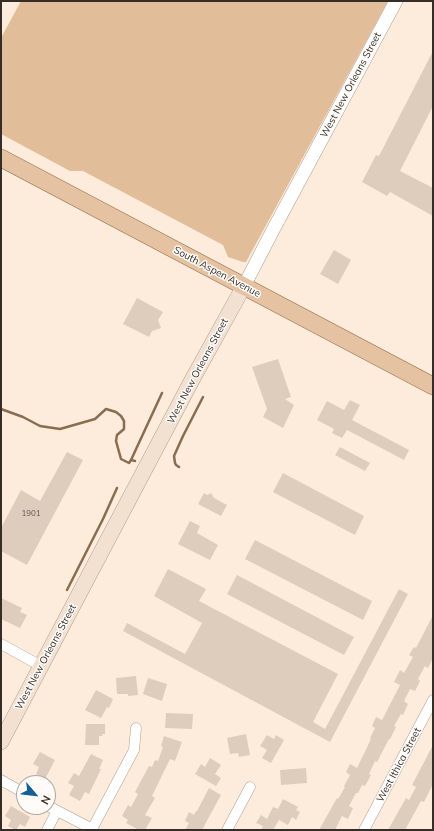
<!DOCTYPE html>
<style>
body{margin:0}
#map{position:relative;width:434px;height:831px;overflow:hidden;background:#fdebdb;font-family:Mulish,sans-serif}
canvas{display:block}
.frame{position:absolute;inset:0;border:2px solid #352e28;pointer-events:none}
.north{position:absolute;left:16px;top:775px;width:40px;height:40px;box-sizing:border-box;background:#fefbf8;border:1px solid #aea9a5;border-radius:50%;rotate:118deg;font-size:11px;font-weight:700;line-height:16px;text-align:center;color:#352e28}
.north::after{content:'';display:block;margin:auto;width:14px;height:18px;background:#145f93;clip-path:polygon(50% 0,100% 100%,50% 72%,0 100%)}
</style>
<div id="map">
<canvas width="434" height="831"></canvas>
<div class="frame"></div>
<div class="north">N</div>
</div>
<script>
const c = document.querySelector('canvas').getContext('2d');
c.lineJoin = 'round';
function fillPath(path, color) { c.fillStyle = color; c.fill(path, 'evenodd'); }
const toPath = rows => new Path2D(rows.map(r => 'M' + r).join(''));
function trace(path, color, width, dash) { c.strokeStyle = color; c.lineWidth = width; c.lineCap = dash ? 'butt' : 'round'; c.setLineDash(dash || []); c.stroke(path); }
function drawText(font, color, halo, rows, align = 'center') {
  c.font = font + ' Mulish,sans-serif'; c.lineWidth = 3; c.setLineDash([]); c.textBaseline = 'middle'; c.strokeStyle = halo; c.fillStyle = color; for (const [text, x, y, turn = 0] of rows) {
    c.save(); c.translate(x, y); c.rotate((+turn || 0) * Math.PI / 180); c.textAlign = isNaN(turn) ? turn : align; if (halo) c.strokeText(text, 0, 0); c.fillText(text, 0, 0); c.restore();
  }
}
const green = toPath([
 [21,1,388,1,246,262,243,262,228,257,223,245,83,171,70,171,1,134,1,38]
]);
const stream = toPath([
 [1,409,23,417,40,426,60,429,95,419,106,409,116,412,121,416,124,421,124,429,117,435,116,441,121,459,129,463,131,460,135,461],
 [131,460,162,393],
 [179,467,176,465,175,463,174,456,183,436,203,397],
 [67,590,103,519,117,488]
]);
const building = toPath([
 [433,51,433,106,400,171,433,188,433,216,390,192,387,196,362,182,376,155,379,156],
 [334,250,351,260,338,284,320,274],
 [137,298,163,312,158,320,161,328,152,331,149,337,123,324],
 [278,359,291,397,285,399,294,405,283,428,263,417,267,409,252,367],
 [350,400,360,405,352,420,409,450,404,460,347,430,342,438,332,433,334,429,317,420,327,401,344,410],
 [340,447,370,463,365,471,335,455],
 [67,452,83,460,27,565,1,551,1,528,21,490,40,501],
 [283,473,364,516,355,535,273,492],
 [204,493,207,495,211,493,214,498,227,505,221,516,198,504],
 [190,521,200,526,197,533,218,545,210,560,178,544],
 [255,540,372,601,363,620,245,559],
 [168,569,206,589,199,601,338,674,313,722,325,729,399,589,408,594,330,742,123,631,127,623,185,654,202,623,154,596],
 [237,575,354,637,344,655,227,594],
 [1,598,22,608,20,612,27,615,20,628,1,619],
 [433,615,433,658,428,668,425,666,418,679,420,681,415,691,410,689,404,701,408,704,403,715,401,714,394,726,396,727,390,739,389,739,377,762,375,761,369,774,371,775,365,786,362,785,358,793,356,793,349,806,353,808,348,819,342,816,335,830,319,830,337,798,338,799,345,787,344,786,350,775,346,772,350,764,357,768,371,739,370,738,375,728,372,726,376,717,382,720,400,685,394,682,400,670,404,673,413,657,409,655,414,647,416,648],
 [136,676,138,695,128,696,128,694,117,694,116,678],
 [148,678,167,684,162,701,143,694],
 [96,690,113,699,109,708,107,707,101,718,85,710],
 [166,713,193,714,192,729,165,728],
 [86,724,105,724,105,734,102,734,103,736,99,736,99,745,85,745],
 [246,734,250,755,239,757,238,753,230,754,227,738],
 [267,735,274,739,276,735,284,740,271,763,262,758,267,750,260,746],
 [164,736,182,742,175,761,170,759,152,796,155,798,145,815,152,818,145,830,139,830,126,823,128,820,122,816,128,805,131,807,138,794,135,792,149,766,152,767,155,760,158,761,163,747,161,746],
 [433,745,433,784,424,802,421,801,405,830,388,830,406,798,409,800,416,787,412,785],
 [40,752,55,760,45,779,36,774,39,767,33,764],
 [91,754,103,760,99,769,101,769,89,794,85,792,80,801,69,795,74,786,68,783,74,773,79,776],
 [210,758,221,765,215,774,221,778,216,786,195,774,201,764,205,767],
 [306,768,307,783,281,785,280,770],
 [209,788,221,795,202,830,185,830,189,823,185,821,189,812,194,815,196,811,197,811],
 [283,799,298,807,296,810,300,812,296,820,292,817,288,825,279,820,273,830,261,830,263,826,256,823,261,815,267,819,273,807,278,809],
 [11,806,30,817,25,827,20,824,16,830,15,830,8,826,11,820,5,816]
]);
const minor = toPath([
 [1,644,41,666],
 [1,780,24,793],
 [48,806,94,830],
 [92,829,134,750,136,728],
 [47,830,57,811],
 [227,830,250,787],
 [364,830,433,700]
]);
const tertiary = toPath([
 [244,286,273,230,396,1]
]);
const secondary = toPath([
 [1,742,192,380,244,286]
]);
const primary = toPath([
 [1,158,433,386]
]);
const numberNames = [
 ["1901",31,514]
];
const streetNames = [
 ["West New Orleans Street",351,85,-62],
 ["South Aspen Avenue",217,272,28],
 ["West New Orleans Street",198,371,-62],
 ["West New Orleans Street",46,657,-62],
 ["West Ithica Street",399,765,-62]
];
fillPath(green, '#e2bd9a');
trace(stream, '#8a6d51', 2.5);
fillPath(building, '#decdbd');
trace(minor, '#ae9e8f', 11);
trace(tertiary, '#ae9e8f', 14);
trace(secondary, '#ae9e8f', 16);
trace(primary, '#9b744f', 18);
trace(minor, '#fff', 10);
trace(tertiary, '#fff', 13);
trace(secondary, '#f2e1d0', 15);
trace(primary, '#e4c2a2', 17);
drawText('8px', '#5f564d', null, numberNames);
drawText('10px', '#352e28', '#fefbf8', streetNames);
</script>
